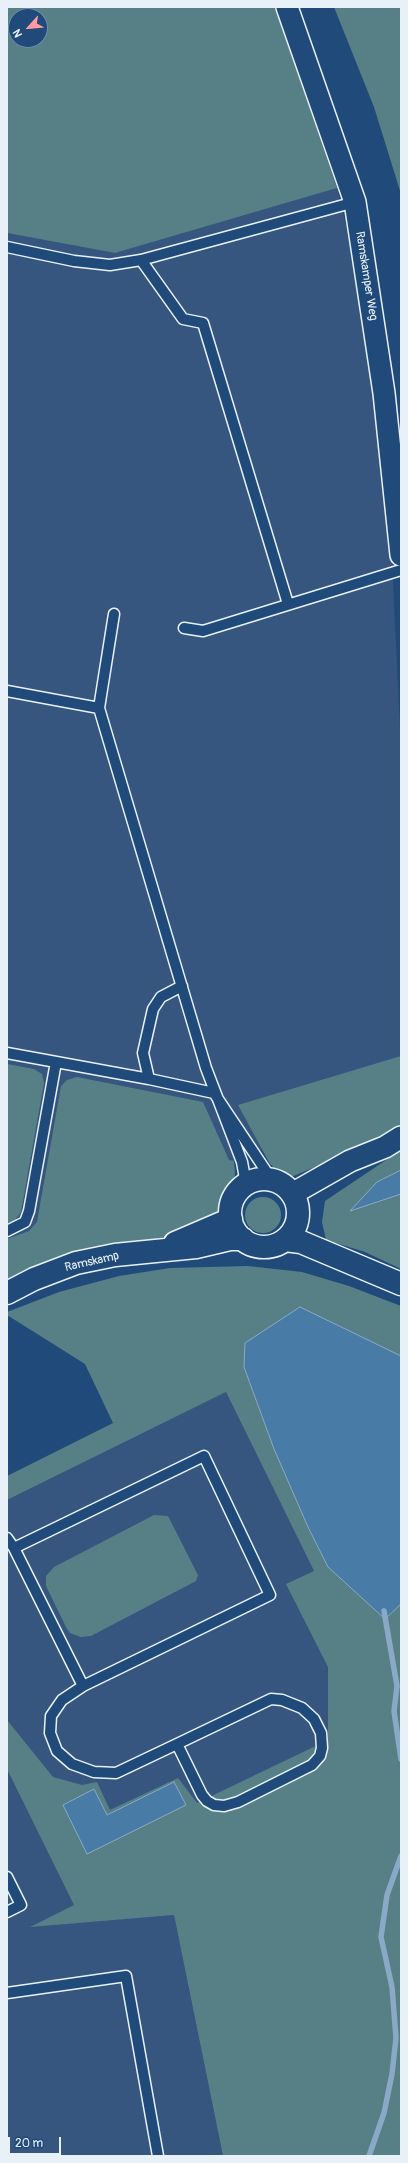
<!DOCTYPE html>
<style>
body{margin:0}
#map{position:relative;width:408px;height:2163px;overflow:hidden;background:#1f4a7a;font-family:Pangolin,sans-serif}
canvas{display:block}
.frame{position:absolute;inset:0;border:8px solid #e8f1f8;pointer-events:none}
.north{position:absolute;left:8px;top:8px;width:40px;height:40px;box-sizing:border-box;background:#1f4a7a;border:1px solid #6f8dac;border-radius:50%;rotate:243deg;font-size:11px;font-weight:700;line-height:16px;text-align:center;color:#e8f1f8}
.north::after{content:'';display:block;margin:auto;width:14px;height:18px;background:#ff9aa2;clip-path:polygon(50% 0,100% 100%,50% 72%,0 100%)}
.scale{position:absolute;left:8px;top:2137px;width:53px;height:18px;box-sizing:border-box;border:2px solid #e8f1f8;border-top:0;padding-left:5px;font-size:12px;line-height:14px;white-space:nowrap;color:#e8f1f8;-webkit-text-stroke:3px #1f4a7a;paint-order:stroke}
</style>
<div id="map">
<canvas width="408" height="2163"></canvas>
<div class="frame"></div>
<div class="north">N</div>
<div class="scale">20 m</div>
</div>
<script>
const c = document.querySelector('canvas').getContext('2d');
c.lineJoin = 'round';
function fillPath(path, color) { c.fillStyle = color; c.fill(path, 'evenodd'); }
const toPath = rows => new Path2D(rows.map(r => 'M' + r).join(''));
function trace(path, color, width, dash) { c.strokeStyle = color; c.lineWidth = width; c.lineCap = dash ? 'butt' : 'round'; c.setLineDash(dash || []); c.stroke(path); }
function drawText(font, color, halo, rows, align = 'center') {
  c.font = font + ' Pangolin,sans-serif'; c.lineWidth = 4; c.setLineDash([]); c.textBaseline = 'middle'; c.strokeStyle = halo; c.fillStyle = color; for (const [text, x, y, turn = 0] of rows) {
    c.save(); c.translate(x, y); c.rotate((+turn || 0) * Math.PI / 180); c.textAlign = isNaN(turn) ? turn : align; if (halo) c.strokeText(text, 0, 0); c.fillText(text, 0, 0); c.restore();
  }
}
const built = toPath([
 [337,188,347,230,375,395,392,560,401,751,401,1128,291,1177,280,1173,270,1164,262,1150,234,1161,235,1175,220,1209,138,1243,7,1282,7,233,115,253],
 [226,1392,314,1571,371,1758,32,1926,174,1915,223,2156,7,2156,7,1500]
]);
const green = toPath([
 [7,7,275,7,337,188,115,253,7,233],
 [16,16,40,16,40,40,16,40],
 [334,7,401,7,401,194,374,107],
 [401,1056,401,1128,383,1139,291,1177,280,1173,270,1164,238,1105],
 [7,1064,34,1069,42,1074,44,1083,21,1212,14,1221,7,1223],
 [77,1077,203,1102,229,1160,234,1161,235,1175,220,1209,211,1218,175,1235,138,1243,7,1282,7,1239,29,1231,37,1222,61,1086,67,1080],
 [401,1150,401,1269,365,1252,326,1240,322,1222,325,1201],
 '245 1215a18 18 0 1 1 36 0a18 18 0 1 1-36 0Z',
 [248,1266,302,1272,349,1286,401,1306,401,2156,223,2156,174,1915,30,1927,74,1905,7,1769,7,1720,53,1777,82,1785,97,1782,110,1810,178,1778,197,1803,328,1740,328,1667,286,1584,314,1571,226,1392,7,1500,7,1476,113,1423,85,1364,7,1315,7,1312,59,1292,119,1276,170,1268],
 [154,1515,168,1516,198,1575,196,1581,91,1636,81,1637,70,1633,67,1629,46,1586,46,1576,54,1567]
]);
const water = toPath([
 [401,1170,401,1194,350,1211,377,1182,401,1170],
 [300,1307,401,1356,401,1604,385,1619,328,1567,308,1527,274,1449,244,1367,245,1343,300,1307],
 [174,1782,186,1805,87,1854,63,1805,94,1789,107,1815,174,1782]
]);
const stream = toPath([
 [384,1611,397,1686,394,1711,401,1759],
 [369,2156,384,2113,392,2074,396,2038,392,1987,381,1937,387,1895,401,1856]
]);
const lane = toPath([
 [7,247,74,261,110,265,141,260,355,202],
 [141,260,183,319,203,323,288,604],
 [114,614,99,708,206,1068,242,1162,246,1184],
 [184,628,203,631,401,570],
 [7,691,99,708],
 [7,1053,149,1079,214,1093,272,1180],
 [149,1079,143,1053,153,1009,161,997,182,986],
 [7,1231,25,1222,29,1211,56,1062],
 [7,1538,14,1548,83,1686,270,1595,204,1456,14,1548],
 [83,1686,62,1700,51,1716,50,1733,57,1751,72,1764,94,1772,116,1773,177,1744,271,1699,282,1700,302,1708,314,1719,321,1733,322,1748,320,1756,312,1765,238,1802,224,1806,214,1805,207,1801,202,1795,177,1744],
 [7,1877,21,1905,7,1912],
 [7,1993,126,1976,158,2156]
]);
const street = toPath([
 [287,7,355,202,384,393,401,555],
 [292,1194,350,1161,385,1147,401,1137]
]);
const secondary = toPath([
 '230 1213a34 34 0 1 1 68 0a34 34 0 1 1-68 0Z',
 [285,1240,301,1242,401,1284],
 [175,1243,231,1219],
 [7,1293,34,1279,76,1263,115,1255,196,1247,230,1239,243,1239]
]);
const streetNames = [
 ["Ramskamper Weg",366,276,81],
 ["Ramskamp",92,1262,-13]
];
fillPath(built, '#365680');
fillPath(green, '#578086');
fillPath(water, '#487ba5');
trace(water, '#88aac6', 1);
trace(stream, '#88aac6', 5.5);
trace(lane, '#e8f1f8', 13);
trace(street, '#e8f1f8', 24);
trace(secondary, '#e8f1f8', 25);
trace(lane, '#1f4a7a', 10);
trace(street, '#1f4a7a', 21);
trace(secondary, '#1f4a7a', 22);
drawText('12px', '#e8f1f8', '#1f4a7a', streetNames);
</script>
